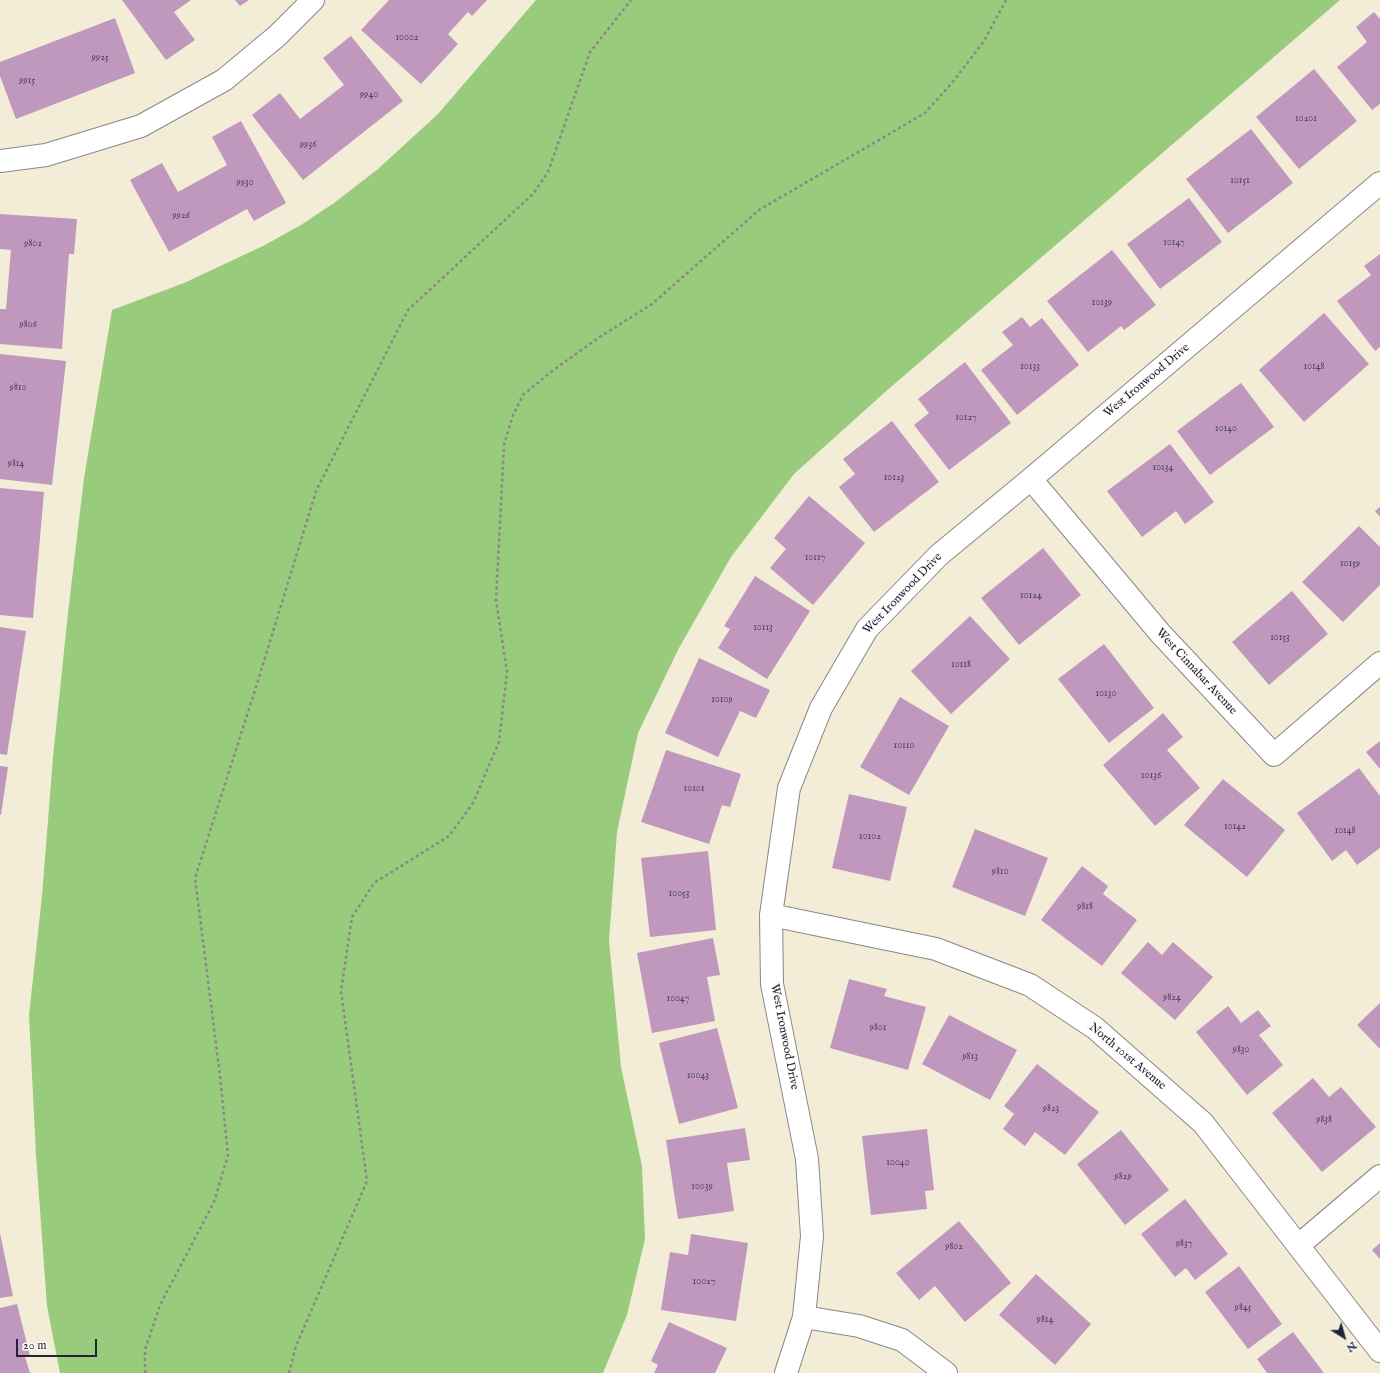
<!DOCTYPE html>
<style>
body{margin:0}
#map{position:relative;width:1380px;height:1373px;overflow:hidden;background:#f3ecd7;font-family:"IM FELL English",serif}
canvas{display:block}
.north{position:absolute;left:1324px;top:1317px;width:40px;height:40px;-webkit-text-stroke:3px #fdfcf7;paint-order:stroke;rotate:143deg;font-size:11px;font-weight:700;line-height:16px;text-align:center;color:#22223b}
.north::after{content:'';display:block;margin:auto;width:14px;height:18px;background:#22223b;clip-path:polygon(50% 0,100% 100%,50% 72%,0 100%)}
.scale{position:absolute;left:16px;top:1339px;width:81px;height:18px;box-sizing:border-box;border:2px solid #22223b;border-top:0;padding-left:5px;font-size:12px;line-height:14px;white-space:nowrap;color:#22223b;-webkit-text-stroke:3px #fdfcf7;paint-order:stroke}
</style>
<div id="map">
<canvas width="1380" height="1373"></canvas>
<div class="north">N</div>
<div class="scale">20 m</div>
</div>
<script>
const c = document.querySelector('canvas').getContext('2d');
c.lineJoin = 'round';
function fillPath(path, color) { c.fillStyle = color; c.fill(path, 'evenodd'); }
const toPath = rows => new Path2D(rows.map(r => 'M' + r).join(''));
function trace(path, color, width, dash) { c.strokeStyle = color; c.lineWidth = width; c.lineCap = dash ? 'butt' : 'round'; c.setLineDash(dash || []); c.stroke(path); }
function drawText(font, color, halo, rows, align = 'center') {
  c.font = font + ' "IM FELL English",serif'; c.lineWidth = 3; c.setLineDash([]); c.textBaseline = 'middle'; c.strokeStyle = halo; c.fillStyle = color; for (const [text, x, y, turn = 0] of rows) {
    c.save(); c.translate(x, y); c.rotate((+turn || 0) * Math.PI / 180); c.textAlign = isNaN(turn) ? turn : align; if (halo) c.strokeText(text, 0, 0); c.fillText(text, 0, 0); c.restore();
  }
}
const green = toPath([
 [536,0,1340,0,884,393,794,474,731,557,679,648,638,733,617,832,609,941,621,1067,642,1166,645,1239,627,1315,603,1373,60,1373,47,1306,36,1155,29,1015,42,896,53,757,68,613,84,478,112,310,184,283,263,246,301,225,334,203,378,169,438,114]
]);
const building = toPath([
 [122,0,191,0,174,12,195,40,166,60],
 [235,0,249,0,240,6],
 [389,0,487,0,472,16,468,12,448,34,458,44,421,84,361,30],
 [1374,12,1380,19,1380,104,1372,110,1337,67,1367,42,1356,27],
 [115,18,135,73,16,119,0,76,0,62],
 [351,36,403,101,303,180,252,115,280,93,300,119,344,85,323,58],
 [1314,69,1357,121,1299,169,1256,117],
 [241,121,286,203,254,221,247,209,169,252,130,180,162,163,178,192,227,165,212,137],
 [1251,129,1293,183,1228,233,1186,179],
 [1189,198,1222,242,1160,289,1127,244],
 [0,214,77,219,74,254,69,254,62,349,0,344,0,309,6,309,11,250,0,249],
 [1112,250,1156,305,1124,330,1121,326,1088,352,1047,301],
 [1380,254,1380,347,1375,351,1337,301,1371,275,1364,266],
 [1324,313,1369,364,1304,422,1259,370],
 [1022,317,1030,327,1042,318,1079,365,1017,415,981,370,1013,345,1002,332],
 [0,354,66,361,52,485,0,479],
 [965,362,1011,423,949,470,914,425,929,413,918,399],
 [1241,383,1274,427,1210,475,1177,431],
 [892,421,939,482,874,532,839,487,855,474,843,459],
 [1170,444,1214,502,1185,524,1176,511,1142,537,1107,491],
 [0,488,44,492,33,618,0,615],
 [809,496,865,543,813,605,770,568,786,549,774,538],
 [1380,507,1380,517,1375,511],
 [1359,526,1380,547,1380,585,1343,622,1302,582],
 [1043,548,1081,595,1019,645,981,598],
 [755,576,810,611,767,679,718,648,730,629,724,626],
 [1292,591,1328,634,1269,685,1232,642],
 [970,616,1010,659,951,714,911,671],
 [0,627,26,631,7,755,0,754],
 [1104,644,1154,708,1109,743,1058,679],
 [699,658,770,690,756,718,740,711,718,757,665,733],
 [900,697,949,726,909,795,860,767],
 [1163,713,1183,737,1167,750,1200,788,1155,826,1103,765],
 [1380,741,1380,769,1366,752],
 [666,750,741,774,730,807,722,805,709,844,641,822],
 [0,766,8,767,1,815,0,815],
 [1359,768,1380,796,1380,848,1357,865,1346,850,1332,861,1297,813],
 [1223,779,1285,830,1247,877,1184,825],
 [849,794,907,807,890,881,832,868],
 [975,829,1048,858,1025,916,952,887],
 [708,851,716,930,650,937,641,858],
 [1082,866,1108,886,1103,894,1137,920,1102,966,1041,920],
 [713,938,720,975,707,977,715,1021,652,1033,637,953],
 [1148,942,1162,955,1173,942,1213,977,1175,1020,1121,973],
 [849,979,887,989,884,996,926,1007,908,1070,830,1048],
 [1380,1003,1380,1049,1357,1025],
 [1228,1006,1241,1023,1258,1010,1271,1026,1259,1035,1283,1065,1247,1095,1196,1032],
 [949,1015,1017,1050,990,1100,922,1064],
 [717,1028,738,1108,679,1124,659,1043],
 [1037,1064,1099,1112,1065,1155,1035,1132,1025,1146,1003,1129,1014,1114,1004,1106],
 [1313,1078,1329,1097,1341,1087,1376,1127,1322,1172,1272,1113],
 [745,1128,750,1160,727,1163,734,1211,678,1219,666,1140],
 [927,1129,934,1190,925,1191,927,1209,871,1215,862,1136],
 [1121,1130,1169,1190,1125,1225,1077,1164],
 [1185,1199,1228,1254,1195,1280,1186,1268,1175,1277,1141,1234],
 [959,1221,1011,1283,965,1322,935,1286,919,1300,896,1273],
 [0,1233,13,1296,0,1298],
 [691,1234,748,1243,736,1321,661,1310,670,1252,688,1255],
 [1380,1243,1380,1259,1372,1250],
 [1239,1266,1282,1324,1248,1349,1205,1292],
 [1036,1274,1091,1324,1055,1365,999,1315],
 [17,1304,30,1356,25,1357,30,1373,0,1373,0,1308],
 [669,1322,727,1348,715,1373,654,1373,658,1365,651,1361],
 [1293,1332,1324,1373,1267,1373,1257,1359]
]);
const path = toPath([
 [145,1373,145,1350,160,1305,214,1202,228,1155,220,1076,195,878,257,684,316,491,408,310,533,194,548,172,590,52,631,0],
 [289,1373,296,1346,367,1181,341,991,352,917,374,883,449,836,473,803,499,742,507,672,496,600,504,445,513,415,523,395,551,372,598,338,652,304,759,210,925,113,952,83,984,41,1006,0]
]);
const street = toPath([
 [0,161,46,155,141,126,224,80,277,36,313,0],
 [1031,479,1160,633,1274,755,1380,663],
 [771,915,936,949,1030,985,1095,1028,1203,1123,1380,1351],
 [1299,1245,1380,1176],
 [804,1317,859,1326,902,1340,946,1373],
 [786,1373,804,1317,812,1236,807,1159,772,984,771,915,789,788,821,708,867,629,939,555,1031,479,1380,183]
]);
const numberNames = [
 ["10002",407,38],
 ["9925",100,58],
 ["9915",27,81],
 ["9940",369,95],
 ["10201",1306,119],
 ["9936",308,145],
 ["10151",1240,181],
 ["9930",245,183],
 ["9926",181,216],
 ["10147",1174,243],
 ["9802",33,244],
 ["10139",1102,303],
 ["9806",28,325],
 ["10133",1030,367],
 ["10148",1314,367],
 ["9810",18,388],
 ["10127",966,418],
 ["10140",1226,429],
 ["9814",16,464],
 ["10134",1163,468],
 ["10123",894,478],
 ["10117",815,558],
 ["10159",1350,564],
 ["10124",1031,596],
 ["10113",763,628],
 ["10153",1280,638],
 ["10118",961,665],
 ["10130",1106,694],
 ["10109",722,700],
 ["10110",904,746],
 ["10136",1151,776],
 ["10101",694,789],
 ["10142",1235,827],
 ["10148",1345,831],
 ["10102",870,837],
 ["9810",1000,872],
 ["10053",679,894],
 ["9818",1085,907],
 ["9824",1172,998],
 ["10047",678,999],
 ["9801",878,1028],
 ["9830",1241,1050],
 ["9813",970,1057],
 ["10043",698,1076],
 ["9823",1051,1109],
 ["9838",1324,1120],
 ["10040",898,1163],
 ["9829",1123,1177],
 ["10039",702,1187],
 ["9837",1184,1244],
 ["9802",954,1247],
 ["10027",704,1282],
 ["9845",1243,1308],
 ["9814",1045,1320]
];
const streetNames = [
 ["West Ironwood Drive",1147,381,-40],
 ["West Ironwood Drive",903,594,-46],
 ["West Cinnabar Avenue",1196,672,47],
 ["West Ironwood Drive",784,1037,79],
 ["North 101st Avenue",1127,1057,40]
];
fillPath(green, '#98cc7c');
fillPath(building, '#c098be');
trace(street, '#8a8789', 24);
trace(path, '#8a8789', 2.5, [3, 3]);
trace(street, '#fff', 22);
drawText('10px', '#4a405c', null, numberNames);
drawText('12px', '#22223b', '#fdfcf7', streetNames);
</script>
